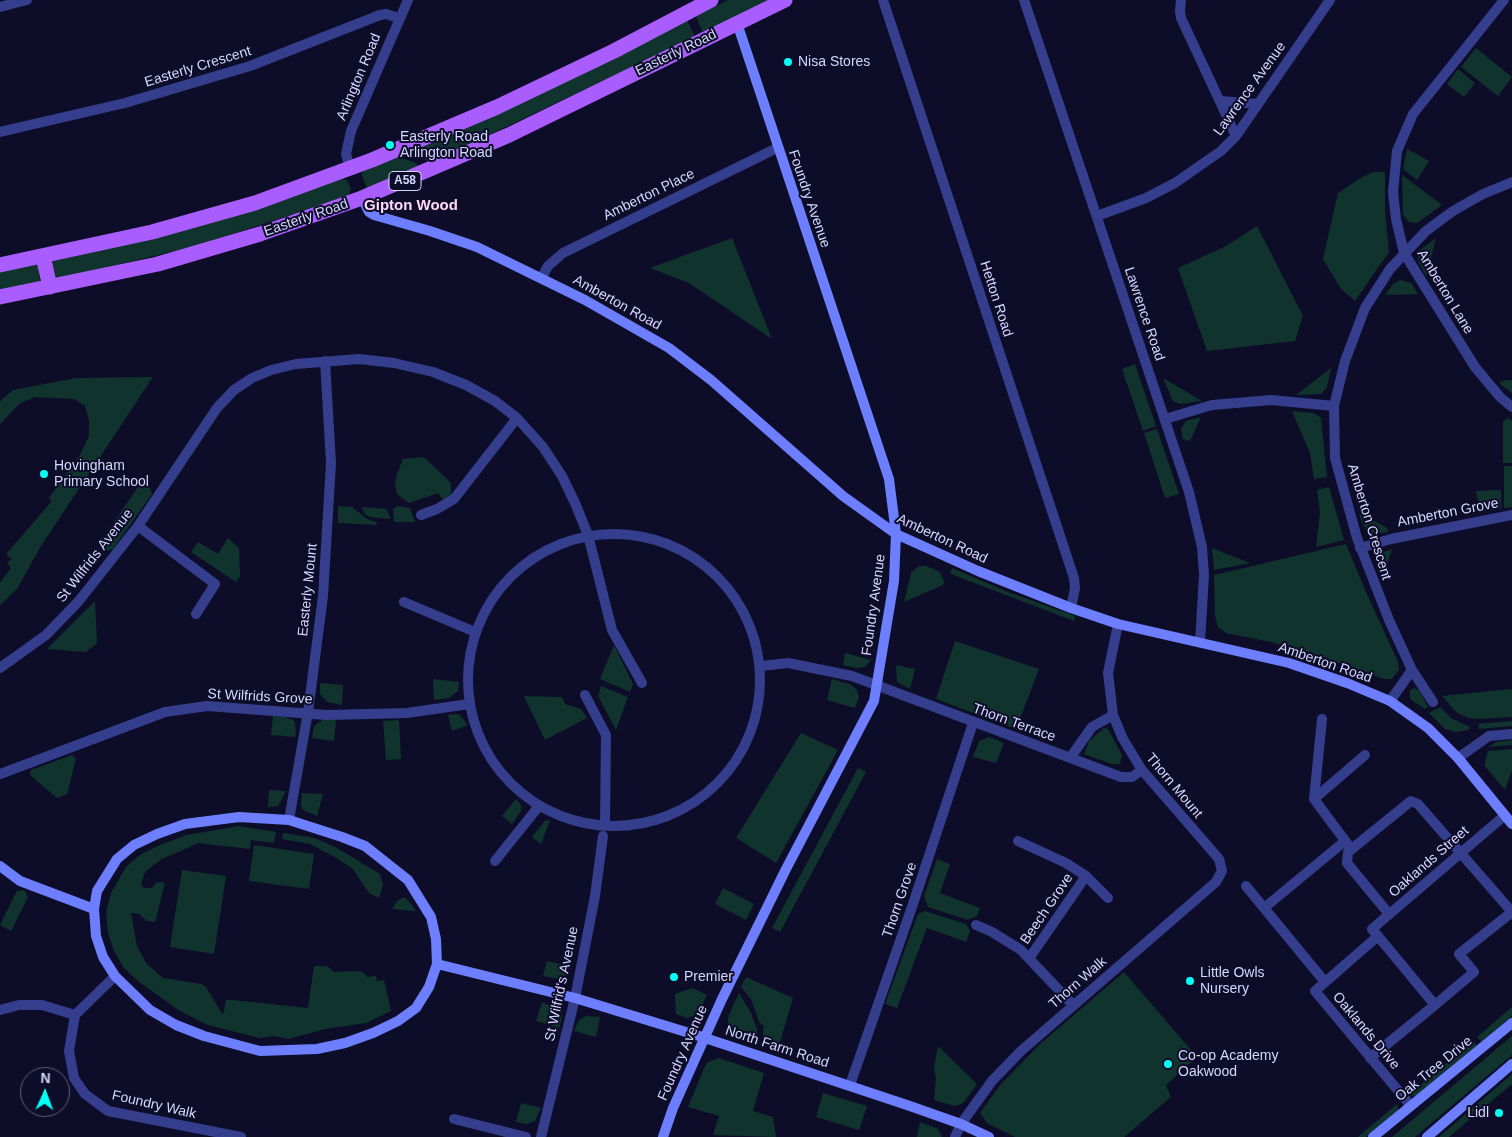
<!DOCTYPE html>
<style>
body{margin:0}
#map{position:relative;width:1512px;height:1137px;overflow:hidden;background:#0e0d29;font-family:Helvetica,sans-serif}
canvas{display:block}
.north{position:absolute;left:20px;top:1067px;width:50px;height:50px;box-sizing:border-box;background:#0e0d29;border:1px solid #5e5e7f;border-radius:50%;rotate:2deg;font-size:14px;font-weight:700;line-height:20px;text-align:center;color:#d6d7ff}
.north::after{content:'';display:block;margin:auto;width:18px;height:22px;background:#02fff3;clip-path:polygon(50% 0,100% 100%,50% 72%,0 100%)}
</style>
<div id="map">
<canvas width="1512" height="1137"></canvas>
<div class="north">N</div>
</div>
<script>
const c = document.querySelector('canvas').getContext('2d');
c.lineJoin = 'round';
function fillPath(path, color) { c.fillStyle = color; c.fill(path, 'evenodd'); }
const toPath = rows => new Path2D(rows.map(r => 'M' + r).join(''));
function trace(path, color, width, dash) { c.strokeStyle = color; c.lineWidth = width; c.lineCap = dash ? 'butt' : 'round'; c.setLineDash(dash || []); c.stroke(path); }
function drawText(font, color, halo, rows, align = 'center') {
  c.font = font + ' Helvetica,sans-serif'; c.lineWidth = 4; c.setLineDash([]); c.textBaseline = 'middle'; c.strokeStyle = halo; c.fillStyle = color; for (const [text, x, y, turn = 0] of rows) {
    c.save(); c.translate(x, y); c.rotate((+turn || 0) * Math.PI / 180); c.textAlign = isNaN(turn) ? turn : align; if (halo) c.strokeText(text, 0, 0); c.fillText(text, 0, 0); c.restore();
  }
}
const green = toPath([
 [728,0,769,0,703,33,696,16],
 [687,20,695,37,432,162,411,155,411,152],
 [1476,48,1512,77,1498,96,1461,67],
 [1458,69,1475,83,1464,97,1447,84],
 [1407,149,1429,161,1417,180,1403,169],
 [399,157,416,163,418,167,367,188,362,176,362,172],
 [1373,172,1385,172,1385,211,1389,252,1355,301,1341,289,1323,259,1338,193,1362,177],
 [1402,175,1442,205,1417,223,1409,222,1403,215],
 [341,179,347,180,351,189,349,195,315,207,195,246,59,279,54,278,51,264,54,261,124,245],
 [1257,226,1303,316,1295,341,1207,351,1178,268,1226,246],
 [732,238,772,339,689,283,650,268],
 [1436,238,1426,276,1419,263,1418,255,1419,251],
 [34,265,38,265,40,281,0,290,0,272],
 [1400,280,1411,283,1418,294,1385,295,1393,284],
 [1135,364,1156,426,1143,431,1122,369],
 [1331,368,1327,387,1321,394,1296,395],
 [153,377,41,546,17,589,0,605,0,583,11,568,7,563,12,559,6,554,52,501,49,498,80,455,89,436,89,420,85,406,74,399,35,397,19,404,0,424,0,401,13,390,76,378],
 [1163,378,1202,401,1180,404,1173,401],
 [1506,380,1512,380,1512,393,1499,383],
 [1292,411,1314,413,1321,418,1327,477,1314,479,1310,453],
 [1201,417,1190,441,1183,439,1181,429,1186,421],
 [1509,418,1512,421,1512,463,1503,463,1503,421],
 [1157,429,1179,494,1165,498,1144,433],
 [424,457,451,483,451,495,443,500,438,493,409,503,397,494,395,486,397,474,403,459],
 [1504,466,1512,466,1512,507,1504,508],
 [145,486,150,488,152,494,113,549,107,551,103,549,102,540,138,487],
 [1329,487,1344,540,1316,547,1320,512,1317,490],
 [1501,490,1501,508,1480,512,1476,491],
 [338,506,352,507,367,519,377,522,376,525,338,523],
 [398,506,410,508,415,522,394,522,393,509],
 [362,507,387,509,390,519,370,517,365,514],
 [1362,514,1387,528,1388,532,1373,534,1366,530,1359,515],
 [228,538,239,548,240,576,236,582,191,552,198,542,218,554],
 [1346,544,1366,592,1398,662,1399,670,1392,679,1384,679,1314,654,1271,642,1226,633,1218,627,1215,616,1214,575],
 [1212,548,1250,563,1214,570],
 [1392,549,1383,577,1379,566,1379,559,1384,552],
 [919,566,926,566,940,572,945,584,904,602,911,573],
 [952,568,1008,592,1075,616,1074,621,956,576,950,573],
 [95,601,97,643,86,652,47,649],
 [955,641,1039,669,1016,729,936,699],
 [614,645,633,684,630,692,600,679],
 [845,653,871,660,865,667,856,668,843,665],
 [896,665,915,669,910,689,897,682],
 [433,679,459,682,458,691,449,698,434,700],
 [832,679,852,685,857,690,859,697,855,708,827,700],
 [320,683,343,685,342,705,327,702,320,694],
 [601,686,628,697,616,730,598,696],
 [1414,688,1419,690,1428,707,1425,709,1410,699,1410,690],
 [1512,689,1512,717,1479,719,1468,718,1456,712,1442,696],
 [524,696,562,697,565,704,581,709,587,718,545,740],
 [1440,707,1451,718,1470,727,1468,730,1455,732,1445,729,1429,713],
 [456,714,460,715,468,725,452,731,448,715],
 [273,716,285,717,293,720,295,723,296,737,271,735],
 [324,719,336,720,334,741,312,738,314,726],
 [399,720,401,759,386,760,383,721],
 [1512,721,1512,726,1479,729,1478,724],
 [1104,728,1108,729,1122,755,1120,764,1112,764,1084,754,1089,741],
 [801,733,838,750,776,863,736,838],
 [989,737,1004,743,996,763,973,757,979,741],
 [1512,740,1512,745,1488,747,1496,742],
 [1512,749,1512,770,1505,790,1485,766,1485,761,1488,751],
 [72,755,76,759,67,794,57,798,30,775,31,770],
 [858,768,866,772,780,932,772,928],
 [269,790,286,791,278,806,268,807],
 [302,793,323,794,317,816,303,810,301,806],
 [516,799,521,805,521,811,512,824,502,816],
 [550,820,541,844,532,837,545,821],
 [239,826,276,832,274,843,251,840,250,849,198,843,160,860,145,872,141,884,144,888,152,888,156,883,161,882,165,883,155,922,147,921,139,914,131,913,137,946,146,963,163,978,202,984,206,987,223,1015,226,1000,232,1000,308,1008,314,966,327,966,334,972,361,971,368,977,376,976,377,981,384,980,391,1011,366,1023,325,1029,288,1039,274,1036,260,1038,208,1025,180,1011,139,982,124,968,114,951,108,933,106,912,111,893,126,867,140,855,162,844,187,835],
 [283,833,315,838,337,848,380,874,383,885,379,898,369,893,353,869,335,857,310,844,282,839],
 [254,845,314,854,309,889,249,881],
 [937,859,950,864,940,893,980,908,977,916,968,920,928,907,924,896],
 [182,870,226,876,214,954,170,947],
 [723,888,754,904,746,920,715,904],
 [24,890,28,897,11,931,0,925,17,891],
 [404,897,412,905,416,911,392,909,398,900],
 [925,911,966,924,970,931,966,942,927,928,897,1008,885,1004,918,914],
 [547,961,570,966,565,976,559,979,543,976],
 [1124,972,1197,1057,1166,1085,1171,1097,1124,1137,1015,1137,987,1123,980,1113,1000,1085,1040,1044],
 [746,977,793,998,778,1049,762,1043,764,1026,759,1022,751,999,741,987],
 [692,988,707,995,698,1014,687,1018,676,1014,675,994],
 [739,993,751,1013,757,1029,758,1042,737,1035,728,1026,728,1017],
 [542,1002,560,1011,562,1018,559,1028,536,1021],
 [1512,1007,1512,1016,1481,1042,1477,1037],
 [586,1016,600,1017,596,1037,574,1031,579,1020],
 [1512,1036,1512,1055,1415,1137,1392,1137],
 [1472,1041,1477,1045,1416,1096,1409,1095],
 [938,1046,977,1084,964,1102,959,1105,954,1106,934,1100,936,1078,934,1068],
 [719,1058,764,1073,753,1111,773,1117,776,1137,713,1135,719,1116,688,1107,705,1066,708,1062],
 [1512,1074,1512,1084,1449,1137,1439,1137],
 [823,1093,867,1106,859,1130,816,1117],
 [521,1103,541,1108,535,1121,528,1124,516,1122],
 [1397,1104,1398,1110,1366,1137,1358,1137],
 [920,1122,938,1129,942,1137,917,1137]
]);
const street = toPath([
 [883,0,1074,578,1075,588,1071,608],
 [1024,0,1189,492,1202,547,1204,575,1200,642],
 [1181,0,1180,11,1181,18,1236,136],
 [1504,0,1413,114,1397,151,1393,192,1396,219,1404,253,1475,367,1500,397,1512,407],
 [0,7,27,0],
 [1221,101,1258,104],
 [0,132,125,103,250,66,380,15,386,14,399,18],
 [350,168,346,154,351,131,408,0],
 [1097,216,1146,198,1175,183,1221,151,1236,136,1330,0],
 [542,277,548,266,563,253,777,148],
 [1165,419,1212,405,1271,400,1334,406],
 [421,515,437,509,454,499,517,418],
 [138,526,215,584,196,614],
 '468 680a146 146 0 1 1 292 0a146 146 0 1 1-292 0Z',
 [1360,548,1391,539,1512,515],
 [404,602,475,632],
 [761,666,788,663,852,676,1121,777,1132,777,1142,770],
 [0,668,46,635,78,602,138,526,217,408,234,390,252,378,271,370,296,364,359,359,394,363,433,372,466,385,495,401,517,418,543,447,562,476,575,503,588,535,612,630,642,683],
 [585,695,606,735,605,826],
 [1390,701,1412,670],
 [1433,702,1412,670,1389,620,1357,538,1335,458,1334,406,1345,361,1365,308,1390,269,1426,231,1453,211,1483,194,1512,182],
 [1322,719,1314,799,1349,846],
 [1070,758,1092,727,1113,715],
 [1458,758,1489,736,1512,734],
 [0,774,165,712,207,706,327,715,407,713,469,704],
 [1314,799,1365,755],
 [289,820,308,712,323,596,331,463,325,361],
 [1018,841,1066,863,1086,876,1108,898],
 [495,861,539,806],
 [1246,886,1264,908],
 [1389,914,1347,863,1348,852,1411,801,1418,804,1512,912],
 [976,925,992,932,1021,950,1073,1005],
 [1378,936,1315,991,1411,1106],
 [1030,957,1086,876],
 [115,976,75,1015,69,1051,74,1078,85,1094,108,1111,241,1137],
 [1325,982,1264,908,1345,841],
 [1435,1005,1474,972,1459,954,1512,912],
 [0,1010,19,1005,42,1005,75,1015],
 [1370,1058,1435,1005,1372,929,1504,816],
 [850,1085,913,904,973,723],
 [454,1119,526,1137],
 [541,1137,575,998,595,896,603,836],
 [955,1137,961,1124,992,1081,1021,1051,1216,882,1222,871,1219,859,1142,770,1123,739,1113,715,1108,673,1118,624]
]);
const secondary = toPath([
 [362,198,369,212,374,215,430,231,477,247,585,300,669,348,711,380,843,496,896,534,978,571,1071,608,1118,624,1289,663,1347,683,1390,701,1428,728,1458,758,1512,824],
 [239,817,289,820,342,837,365,846,408,880,431,917,436,939,437,964,429,987,416,1008,398,1021,373,1033,345,1043,317,1049,260,1051,204,1036,176,1025,150,1010,115,976,103,957,96,936,94,909,97,891,117,859,134,845,157,834,185,824,239,817],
 [0,866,20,881,94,909],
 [437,964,575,998,699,1036,907,1105,961,1124,989,1137],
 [663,1137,673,1108,722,999,786,869,874,701,894,581,896,534,889,479,737,23],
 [1373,1137,1512,1023],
 [1427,1137,1512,1064]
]);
const primary = toPath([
 [43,256,50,287],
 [0,265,152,232,255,203,372,160,497,107,614,51,711,0],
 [0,297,158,264,260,234,362,198,509,135,785,0]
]);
const markers = [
 [788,62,5,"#02fff3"],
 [390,145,5,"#02fff3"],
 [44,474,5,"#02fff3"],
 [674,977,5,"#02fff3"],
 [1190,981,5,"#02fff3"],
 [1168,1064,5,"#02fff3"],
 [1499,1113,5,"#02fff3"]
];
const shields = [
 [405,181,32]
];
const shieldNames = [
 ["A58",405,181]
];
const streetNames = [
 ["Easterly Road",676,53,-26],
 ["Easterly Crescent",198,67,-17],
 ["Arlington Road",359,77,-67],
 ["Lawrence Avenue",1250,89,-54],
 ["Amberton Place",649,195,-26],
 ["Foundry Avenue",809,199,71],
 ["Easterly Road",306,218,-19],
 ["Amberton Lane",1445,292,59],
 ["Hetton Road",996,299,72],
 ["Amberton Road",617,303,29],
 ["Lawrence Road",1144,314,71],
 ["Amberton Grove",1448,513,-11],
 ["Amberton Crescent",1369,522,73],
 ["Amberton Road",942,539,25],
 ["St Wilfrids Avenue",95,556,-52],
 ["Easterly Mount",308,590,-84],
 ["Foundry Avenue",874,605,-82],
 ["Amberton Road",1325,663,19],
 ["St Wilfrids Grove",260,697,3],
 ["Thorn Terrace",1014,723,20],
 ["Thorn Mount",1174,786,50],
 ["Oaklands Street",1429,862,-41],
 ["Thorn Grove",900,900,-71],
 ["Beech Grove",1047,909,-56],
 ["Thorn Walk",1078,983,-41],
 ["St Wilfrid's Avenue",562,984,-78],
 ["Oaklands Drive",1366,1031,50],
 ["North Farm Road",777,1047,18],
 ["Foundry Avenue",683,1053,-66],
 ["Oak Tree Drive",1434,1069,-39],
 ["Foundry Walk",154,1105,13]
];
const poiNames = [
 ["Nisa Stores",798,62],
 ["Easterly Road",400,137],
 ["Arlington Road",400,153],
 ["Hovingham",54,466],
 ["Primary School",54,482],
 ["Little Owls",1200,973],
 ["Nursery",1200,989],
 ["Premier",684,977],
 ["Co-op Academy",1178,1056],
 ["Oakwood",1178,1072],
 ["Lidl",1489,1113,"right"]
];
const neighbourhoodNames = [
 ["Gipton Wood",411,206]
];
fillPath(green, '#10342d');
trace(street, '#343e8d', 10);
trace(secondary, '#6d7fff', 10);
trace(primary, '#aa5dff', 15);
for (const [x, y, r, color] of markers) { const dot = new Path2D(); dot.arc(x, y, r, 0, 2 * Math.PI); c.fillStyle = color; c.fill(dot); trace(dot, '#0e0d29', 2); }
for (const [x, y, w] of shields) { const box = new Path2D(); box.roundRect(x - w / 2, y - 9.5, w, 19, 4); c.fillStyle = '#0e0d29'; c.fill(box); trace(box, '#d6d7ff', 1); }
drawText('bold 12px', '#d6d7ff', null, shieldNames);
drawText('14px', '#d6d7ff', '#0e0d29', streetNames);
drawText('14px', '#d6d7ff', '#0e0d29', poiNames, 'left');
drawText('bold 15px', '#ffd8f7', '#0e0d29', neighbourhoodNames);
</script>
